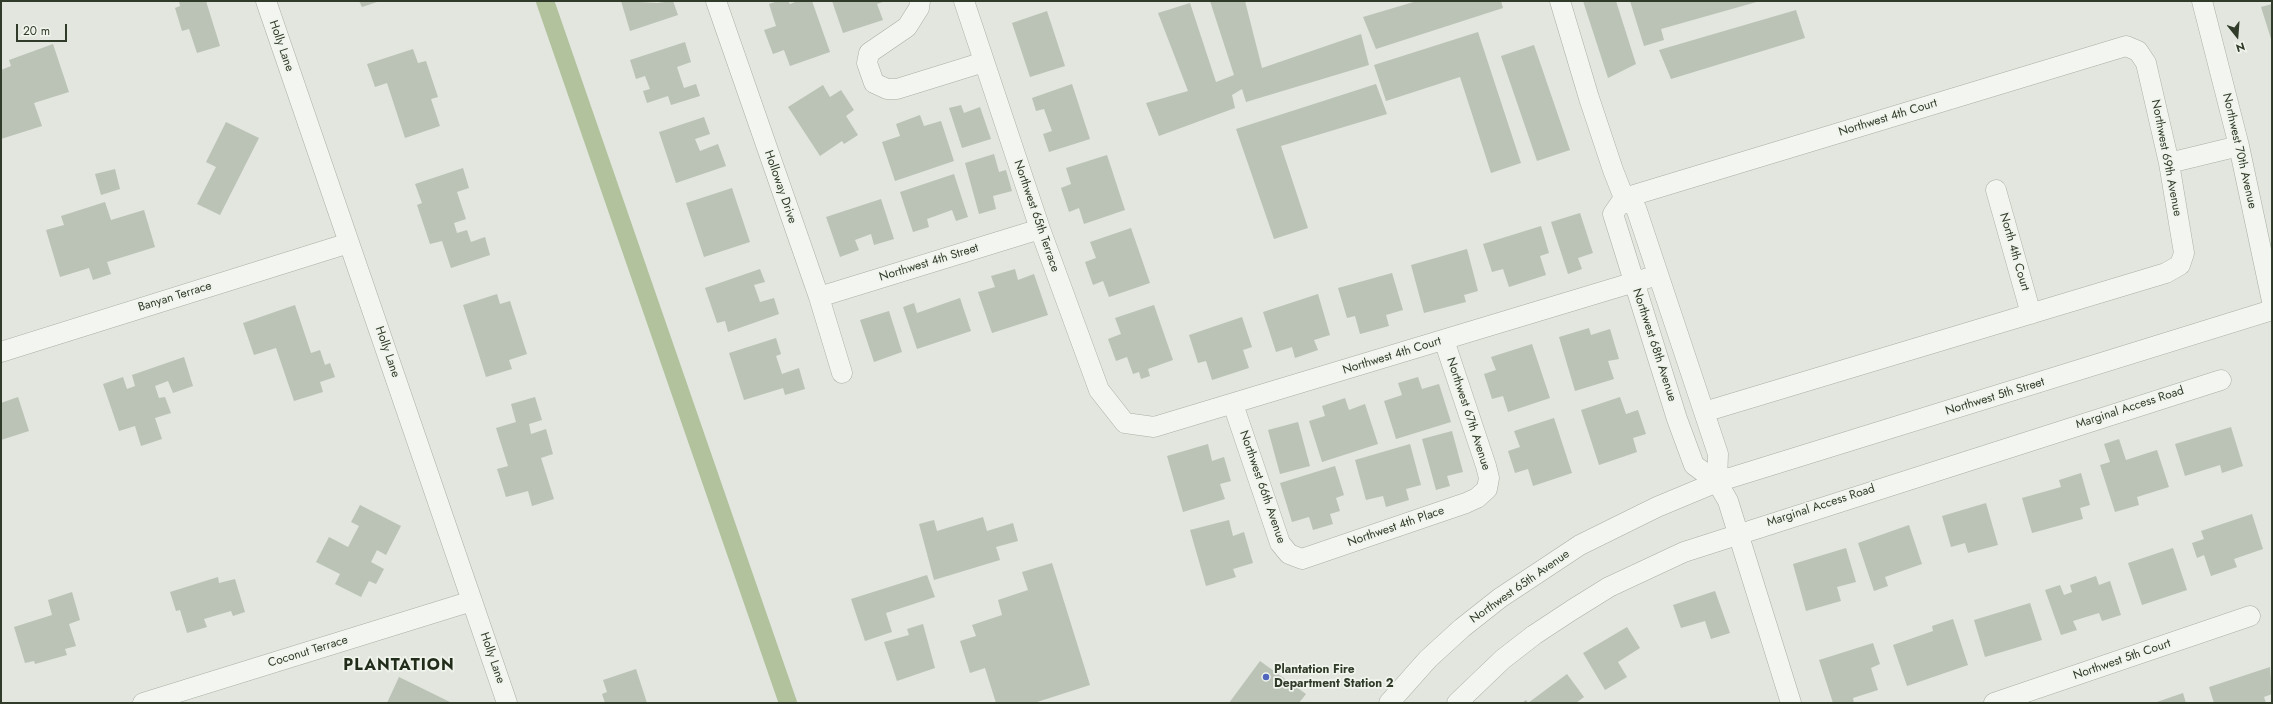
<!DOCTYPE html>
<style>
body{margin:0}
#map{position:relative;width:2273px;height:704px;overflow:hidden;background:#e2e6de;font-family:Jost,sans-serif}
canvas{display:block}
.frame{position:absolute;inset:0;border:2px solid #303b29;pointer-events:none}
.north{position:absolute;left:2217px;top:16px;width:40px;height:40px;-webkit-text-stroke:3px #f0f4ed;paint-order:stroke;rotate:163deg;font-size:11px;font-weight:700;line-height:16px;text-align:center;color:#303b29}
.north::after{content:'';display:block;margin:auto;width:14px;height:18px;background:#303b29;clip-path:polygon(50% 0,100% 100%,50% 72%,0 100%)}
.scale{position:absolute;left:16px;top:24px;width:51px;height:18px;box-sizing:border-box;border:2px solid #303b29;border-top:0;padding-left:5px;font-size:12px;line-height:14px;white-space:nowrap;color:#303b29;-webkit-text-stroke:3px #f0f4ed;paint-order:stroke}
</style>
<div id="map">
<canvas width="2273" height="704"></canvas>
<div class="frame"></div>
<div class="north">N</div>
<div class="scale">20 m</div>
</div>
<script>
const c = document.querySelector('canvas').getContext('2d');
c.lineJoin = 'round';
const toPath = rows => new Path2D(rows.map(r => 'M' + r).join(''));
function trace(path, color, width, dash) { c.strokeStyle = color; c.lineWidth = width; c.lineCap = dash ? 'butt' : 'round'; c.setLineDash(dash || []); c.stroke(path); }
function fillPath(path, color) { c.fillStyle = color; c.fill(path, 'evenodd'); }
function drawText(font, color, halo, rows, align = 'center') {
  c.font = font + ' Jost,sans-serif'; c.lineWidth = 3.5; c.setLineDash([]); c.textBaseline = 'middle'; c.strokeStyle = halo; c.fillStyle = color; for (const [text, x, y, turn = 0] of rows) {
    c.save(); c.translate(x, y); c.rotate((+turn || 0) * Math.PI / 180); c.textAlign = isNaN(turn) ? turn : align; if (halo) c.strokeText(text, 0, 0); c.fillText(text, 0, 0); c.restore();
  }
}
const canal = toPath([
 [545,1,788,703]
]);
const building = toPath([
 [179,1,206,1,220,46,197,53,189,29,182,31,175,8,180,6],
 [359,1,380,1,362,7],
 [621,1,657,3,673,1,678,15,630,31],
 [778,1,788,1,790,4,798,1,812,1,830,52,790,66,784,50,773,54,764,30,776,26,769,4],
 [832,1,885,1,877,4,883,20,843,33],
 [1210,1,1245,1,1262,68,1361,34,1369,65,1246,102,1242,89,1232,95,1235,108,1159,136,1146,103,1188,91,1158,13,1190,3,1216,82,1234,75],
 [1417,1,1501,1,1503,8,1376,49,1363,17],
 [1583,1,1616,1,1636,64,1608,78],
 [1630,1,1760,1,1661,29,1664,40,1644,46],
 [2272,4,2272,42,2261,7],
 [1796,10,1805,38,1671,79,1659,50],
 [1047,11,1065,66,1030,77,1012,23],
 [1478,32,1521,163,1491,173,1460,77,1386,101,1374,65],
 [685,42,691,62,677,67,684,88,696,84,700,96,671,105,668,96,647,103,643,91,650,89,645,76,636,79,630,60],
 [53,44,69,92,34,103,42,126,1,139,1,70,11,66,9,60],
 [1534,45,1570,150,1537,161,1501,56],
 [413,49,418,63,426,61,438,97,431,99,440,126,405,138,387,83,375,87,367,64],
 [1072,84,1090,139,1049,152,1043,134,1052,131,1044,109,1036,111,1032,98],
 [1376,84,1387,114,1281,146,1308,228,1274,239,1236,129],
 [823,85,830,97,841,90,854,110,846,116,858,135,844,144,842,141,820,156,788,107],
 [961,105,964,113,980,107,991,139,962,148,949,108],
 [920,115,924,126,941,121,954,161,895,181,882,142,900,136,896,124],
 [704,117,710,134,695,139,700,151,718,144,726,166,676,183,659,132],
 [226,122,259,138,220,215,197,204,216,167,206,162],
 [994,154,999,172,1006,170,1012,191,993,196,996,209,979,214,965,163],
 [1107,155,1125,210,1084,224,1079,208,1069,212,1061,188,1071,184,1066,168],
 [463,168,469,188,457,192,466,219,454,223,457,233,467,230,471,242,485,237,490,255,451,268,442,241,430,244,417,205,422,203,415,184],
 [115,169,120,189,101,195,95,174],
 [954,174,968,217,956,221,952,210,927,219,929,227,913,232,900,192],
 [732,188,750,242,704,257,686,203],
 [881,199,894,239,874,245,871,234,855,240,859,250,840,257,826,217],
 [105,202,111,220,144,210,155,247,107,262,111,274,93,280,89,268,60,277,46,230,64,225,61,216],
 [1580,213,1593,253,1578,258,1582,269,1568,274,1551,222],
 [1541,226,1549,253,1540,256,1546,275,1509,287,1503,269,1492,272,1483,244],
 [1131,228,1150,283,1109,297,1103,281,1093,285,1085,262,1096,258,1090,242],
 [1467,249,1478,291,1464,295,1466,302,1424,313,1411,265],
 [760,269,765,282,754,285,760,302,774,298,779,314,728,332,725,321,717,323,705,288],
 [1015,269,1018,280,1034,274,1048,315,992,333,978,292,995,287,991,276],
 [1392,273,1403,310,1386,315,1389,326,1360,334,1355,316,1347,318,1338,288],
 [497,294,500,304,510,301,527,354,509,360,512,369,486,377,463,305],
 [1318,294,1330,335,1314,340,1318,350,1295,358,1292,347,1276,352,1263,312],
 [960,298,971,331,917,349,903,307,914,303,917,313],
 [295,305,311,353,320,350,325,365,330,363,335,377,320,382,323,392,294,401,276,348,254,355,243,323],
 [1154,305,1173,360,1148,369,1150,376,1141,379,1139,372,1133,374,1127,357,1116,361,1108,339,1121,334,1115,318],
 [889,311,902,352,874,362,860,320],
 [1242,317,1252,347,1243,350,1249,368,1212,380,1206,361,1198,363,1189,335],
 [1589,328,1591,335,1610,329,1619,359,1608,361,1614,379,1575,391,1559,337],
 [776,338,781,354,776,356,782,374,799,368,805,389,785,395,783,388,744,400,729,353],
 [1532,344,1550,398,1508,412,1503,396,1492,399,1484,374,1496,370,1491,357],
 [184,357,193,386,173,393,168,381,155,386,159,398,165,397,171,413,155,418,162,439,141,446,135,426,119,431,103,384,123,377,127,389,135,386,132,375],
 [1418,377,1422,389,1439,384,1451,422,1396,439,1384,401,1402,395,1398,383],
 [18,397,29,431,1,440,1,403],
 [535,397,542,420,529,424,531,434,546,429,553,454,541,458,554,499,532,506,528,491,506,497,497,469,508,466,496,428,516,422,511,404],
 [1620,397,1626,414,1638,410,1646,434,1633,438,1637,452,1599,465,1581,410],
 [1345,398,1349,410,1365,404,1378,444,1322,462,1309,421,1325,416,1322,406],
 [1554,418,1572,473,1533,486,1528,469,1515,473,1508,451,1520,447,1514,431],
 [1298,422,1310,466,1280,474,1268,430],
 [2231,427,2243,466,2222,473,2220,465,2185,476,2175,444],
 [1452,431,1463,472,1447,476,1450,486,1436,490,1422,439],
 [2119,439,2126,460,2157,450,2169,487,2137,497,2139,505,2115,512,2100,465,2110,462,2104,444],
 [1208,444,1212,461,1224,457,1231,481,1220,484,1225,499,1183,512,1167,456],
 [1410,444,1421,485,1406,489,1409,500,1386,507,1383,496,1366,500,1355,460],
 [1335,466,1344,495,1336,498,1340,511,1330,514,1333,524,1313,530,1309,517,1292,522,1280,483],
 [2081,473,2090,505,2080,508,2083,519,2032,533,2022,498,2061,487,2059,480],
 [1986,503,1998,545,1968,553,1965,543,1951,547,1942,516],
 [360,505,401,526,386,555,377,550,371,562,384,569,376,584,369,581,361,597,335,584,340,574,316,562,329,537,348,547,359,526,351,522],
 [2252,514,2263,549,2234,559,2237,567,2211,576,2204,555,2197,558,2192,543,2204,539,2201,531],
 [983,517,987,531,1013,523,1018,541,996,547,1000,560,934,580,919,524,934,520,937,531],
 [1229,520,1233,536,1244,532,1253,563,1233,569,1236,577,1206,586,1190,530],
 [1909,525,1922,564,1885,577,1888,586,1874,591,1858,543],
 [1846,548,1856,582,1837,587,1841,601,1806,611,1793,564],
 [2173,548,2187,590,2142,605,2128,563],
 [1052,563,1090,685,1034,703,996,703,985,668,970,673,960,641,976,636,972,625,1002,615,998,600,1028,590,1022,572],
 [927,575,935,597,886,613,892,632,865,641,851,599],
 [2096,576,2099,585,2110,581,2121,615,2102,621,2099,613,2073,621,2077,630,2061,635,2045,590,2060,585,2064,595,2072,592,2070,585],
 [218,577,219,583,235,579,245,612,233,616,231,611,204,619,207,627,187,633,180,610,176,611,170,592],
 [1715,591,1730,633,1711,639,1705,621,1681,628,1673,605],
 [72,592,80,620,69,624,76,646,65,649,67,655,35,664,34,661,25,663,14,627,52,615,48,600],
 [2030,603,2042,640,1985,657,1974,620],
 [1953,619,1968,665,1907,686,1893,645,1933,631,1932,626],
 [923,624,935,668,897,681,884,642,909,635,907,629],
 [1627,627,1640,648,1618,662,1627,677,1605,690,1583,653],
 [1873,643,1880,664,1871,668,1878,690,1853,698,1854,703,1833,703,1819,660],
 [1260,661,1306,694,1299,703,1229,703],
 [2270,667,2272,694,2264,697,2266,703,2214,703,2209,687],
 [636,669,647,703,605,703,602,694,607,692,603,680],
 [1567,674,1584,697,1576,703,1522,703,1526,700,1528,703],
 [399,677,452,703,387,703],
 [2183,693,2186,703,2154,703]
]);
const minor = toPath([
 [266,1,507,703],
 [716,1,819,297,842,373],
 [920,1,919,8,907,27,869,53,867,63,874,83,887,89,897,89,984,62],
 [964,1,1040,229,1099,390,1125,423,1154,427,1658,275],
 [1560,1,1589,98,1613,170,1624,198,1636,208,1718,454,1717,482],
 [2202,1,2239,146,2272,301],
 [2169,163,2239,146],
 [1996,190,2031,314],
 [1624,198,2126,46,2138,51,2146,63,2169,163,2184,253,2180,265,2166,273,1704,412],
 [1624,198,1613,214,1677,419,1694,465,1717,482,1728,501,1791,703],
 [819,297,1040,229],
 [1,352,349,243],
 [1233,404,1280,543,1289,554,1302,559,1466,503,1477,498,1487,489,1489,478,1486,466,1444,340],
 [143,703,472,601],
 [1389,703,1428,659,1462,628,1500,598,1580,545,1657,507,1717,482,2272,310],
 [1457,703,1503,659,1534,635,1572,610,1609,587,1684,552,2221,380],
 [1994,703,2250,616]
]);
const markers = [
 [1266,677,4,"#5166bd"]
];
const streetNames = [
 ["Holly Lane",281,46,71],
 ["Northwest 4th Court",1888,118,-17],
 ["Northwest 70th Avenue",2239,151,77],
 ["Northwest 69th Avenue",2166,158,79],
 ["Holloway Drive",780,187,71],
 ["Northwest 65th Terrace",1036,216,71],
 ["North 4th Court",2014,252,74],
 ["Northwest 4th Street",929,263,-17],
 ["Banyan Terrace",175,297,-17],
 ["Northwest 68th Avenue",1654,345,72],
 ["Holly Lane",387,352,71],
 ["Northwest 4th Court",1392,356,-17],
 ["Northwest 5th Street",1995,397,-17],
 ["Marginal Access Road",2130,408,-18],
 ["Northwest 67th Avenue",1468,414,72],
 ["Northwest 66th Avenue",1262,487,71],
 ["Marginal Access Road",1821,506,-18],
 ["Northwest 4th Place",1396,527,-19],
 ["Northwest 65th Avenue",1520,587,-35],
 ["Coconut Terrace",308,652,-17],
 ["Holly Lane",492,658,71],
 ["Northwest 5th Court",2122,660,-19]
];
const poiNames = [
 ["Plantation Fire",1274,670],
 ["Department Station 2",1274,684]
];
const districtNames = [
 ["PLANTATION",399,666]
];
trace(canal, '#b1c29d', 18);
fillPath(building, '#bbc2b6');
trace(minor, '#a9afa4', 21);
trace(minor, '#f2f5f0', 20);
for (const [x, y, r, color] of markers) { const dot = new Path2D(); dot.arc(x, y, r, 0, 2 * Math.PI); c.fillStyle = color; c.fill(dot); trace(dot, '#f0f4ed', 1.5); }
drawText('12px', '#303b29', '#f0f4ed', streetNames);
drawText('bold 12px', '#303b29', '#f0f4ed', poiNames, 'left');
c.letterSpacing = '1px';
drawText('bold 16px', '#222c1b', '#f0f4ed', districtNames);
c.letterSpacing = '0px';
</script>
